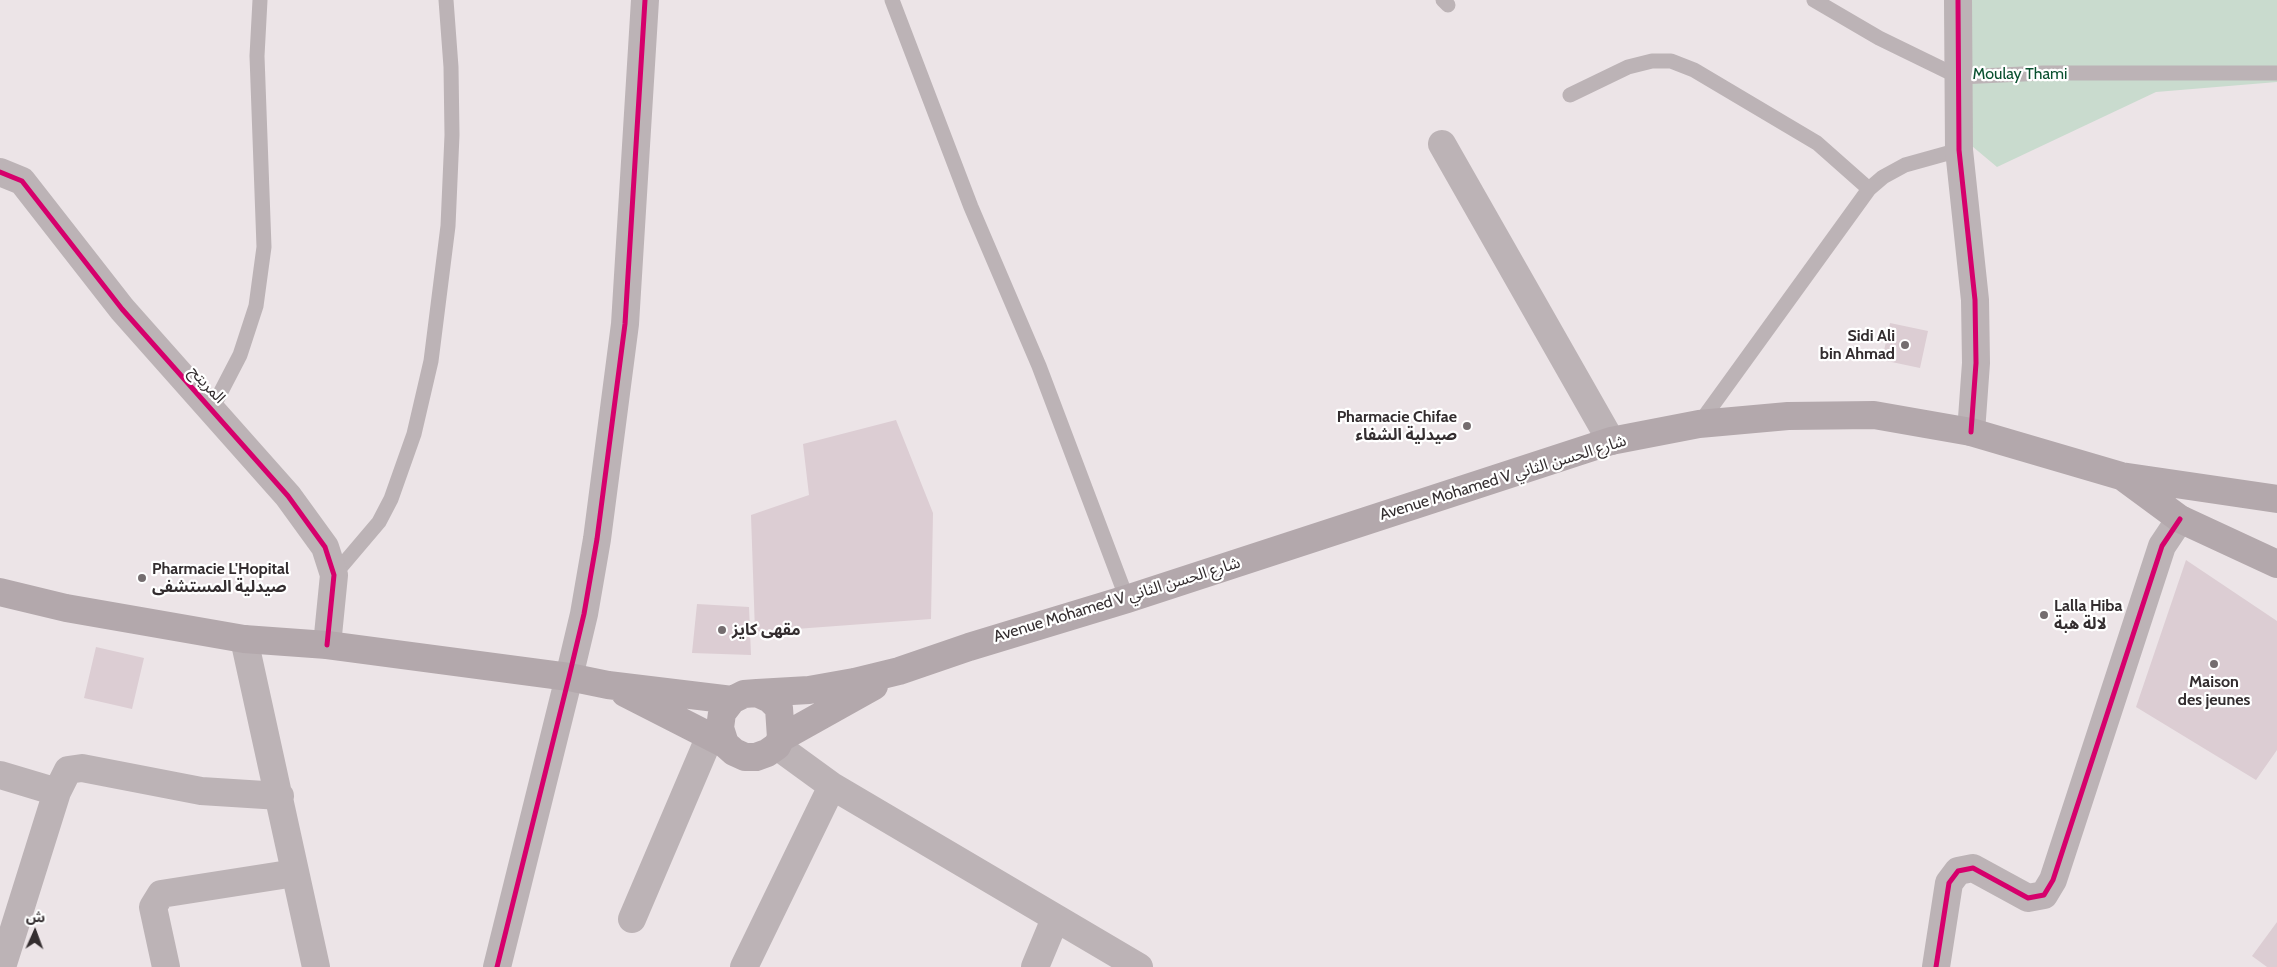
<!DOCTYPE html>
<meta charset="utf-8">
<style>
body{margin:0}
#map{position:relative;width:2277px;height:967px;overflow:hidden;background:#ece4e7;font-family:Cabin,"Noto Sans Arabic",sans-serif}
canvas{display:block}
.north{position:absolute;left:10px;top:907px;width:50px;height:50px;-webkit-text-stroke:4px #fff;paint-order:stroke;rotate:2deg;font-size:14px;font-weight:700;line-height:20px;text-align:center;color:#332d2f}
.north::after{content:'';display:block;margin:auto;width:18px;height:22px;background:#332d2f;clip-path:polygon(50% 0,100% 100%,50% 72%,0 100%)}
</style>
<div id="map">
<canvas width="2277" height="967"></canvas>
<div class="north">ش</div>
</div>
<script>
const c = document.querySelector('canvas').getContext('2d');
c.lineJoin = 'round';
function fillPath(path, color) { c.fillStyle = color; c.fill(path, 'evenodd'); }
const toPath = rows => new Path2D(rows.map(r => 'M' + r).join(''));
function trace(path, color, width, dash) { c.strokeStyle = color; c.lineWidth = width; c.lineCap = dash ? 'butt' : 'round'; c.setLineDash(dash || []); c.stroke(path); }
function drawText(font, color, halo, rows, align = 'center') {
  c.font = font + ' Cabin,"Noto Sans Arabic",sans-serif'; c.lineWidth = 4.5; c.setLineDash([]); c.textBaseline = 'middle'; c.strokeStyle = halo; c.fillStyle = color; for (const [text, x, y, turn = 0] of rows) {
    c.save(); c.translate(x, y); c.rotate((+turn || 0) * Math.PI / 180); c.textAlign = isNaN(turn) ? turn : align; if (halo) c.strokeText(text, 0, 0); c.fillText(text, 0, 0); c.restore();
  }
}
const green = toPath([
 [1944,0,2277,0,2277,82,2156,92,1997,167,1948,126]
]);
const building = toPath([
 [1890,323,1928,331,1920,368,1882,360],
 [896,420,933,513,931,619,755,632,751,515,809,495,803,444],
 [2186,560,2277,621,2277,750,2256,780,2136,707],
 [697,604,749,607,751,655,692,653],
 [96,647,144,658,132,709,84,698],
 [2277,922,2277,967,2267,967,2252,956]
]);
const lane = toPath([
 [892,0,971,207,1039,366,1127,599],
 [1443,0,1448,5],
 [1814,0,1879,38,1959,77,2044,73,2277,73],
 [1570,95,1628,67,1652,61,1671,61,1694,70,1817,143,1869,189],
 [212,409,240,355,256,306,264,247,257,56,260,0],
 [1699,424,1869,189,1883,177,1905,165,1959,150],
 [334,575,379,522,391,499,414,434,431,361,448,226,452,135,451,67,446,0]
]);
const street = toPath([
 [1958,0,1959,150,1975,300,1976,363,1971,432],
 [1442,144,1611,441],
 [0,172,22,181,122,309,288,496,325,547,334,575,327,645],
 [244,639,316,967],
 [777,746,832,786,1139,967],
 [0,775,57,792],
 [632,919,710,736],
 [2,967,57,792,68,770,82,768,201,791,280,796],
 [166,967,153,907,161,894,295,873],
 [497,967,569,677,584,614,597,539,625,324,645,0],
 [744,967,832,786],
 [1035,967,1055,919],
 [1936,967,1949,883,1958,871,1973,868,2028,898,2044,895,2053,880,2162,546,2180,519]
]);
const secondary = toPath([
 [2123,477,2180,519,2277,564],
 [0,592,66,608,244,639,327,645,569,677,608,685,732,700],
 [625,693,725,744,734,752,745,757,756,757,767,753,777,746,781,738,779,708,770,699,757,693,744,694,732,700,722,713,720,728,725,744],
 [757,693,809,690,854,682,899,671,969,647,1127,599,1611,441,1699,424,1788,416,1874,415,1971,432,2121,476,2277,499],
 [781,738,874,686]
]);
const cycleway = toPath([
 [1958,0,1959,150,1975,300,1976,363,1971,432],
 [0,172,22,181,122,309,288,496,325,547,334,575,327,645],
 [497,967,569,677,584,614,597,539,625,324,645,0],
 [1936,967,1949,883,1958,871,1973,868,2028,898,2044,895,2053,880,2162,546,2180,519]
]);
const markers = [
 [1905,345,5,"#746d6f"],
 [1467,426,5,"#746d6f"],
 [142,578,5,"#746d6f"],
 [2044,615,5,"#746d6f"],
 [722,630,5,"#746d6f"],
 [2214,664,5,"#746d6f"]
];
const parkNames = [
 ["Moulay Thami",2020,74]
];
const poiNames = [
 ["Sidi Ali",1895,336,"right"],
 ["bin Ahmad",1895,354,"right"],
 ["Pharmacie Chifae",1457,417,"right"],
 ["صيدلية الشفاء",1457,435,"right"],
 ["Pharmacie L'Hopital",152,569],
 ["صيدلية المستشفى",152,587],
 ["Lalla Hiba",2054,606],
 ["لالة هبة",2054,624],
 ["مقهى كايز",732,630],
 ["Maison",2214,682,"center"],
 ["des jeunes",2214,700,"center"]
];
const streetNames = [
 ["المريتح",207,385,47],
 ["Avenue Mohamed V شارع الحسن الثاني",1503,478,-17],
 ["Avenue Mohamed V شارع الحسن الثاني",1117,600,-17]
];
fillPath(green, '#c9dbce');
fillPath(building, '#dccdd3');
trace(lane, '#bcb3b6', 15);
trace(street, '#bcb3b6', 28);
trace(secondary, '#b3a8ac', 28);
trace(cycleway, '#d6006c', 5);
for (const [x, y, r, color] of markers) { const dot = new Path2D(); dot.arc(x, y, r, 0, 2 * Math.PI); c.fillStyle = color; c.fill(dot); trace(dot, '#fff', 2); }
drawText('16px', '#09502f', '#fff', parkNames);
drawText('bold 16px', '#332d2f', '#fff', poiNames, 'left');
drawText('16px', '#332d2f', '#fff', streetNames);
</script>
